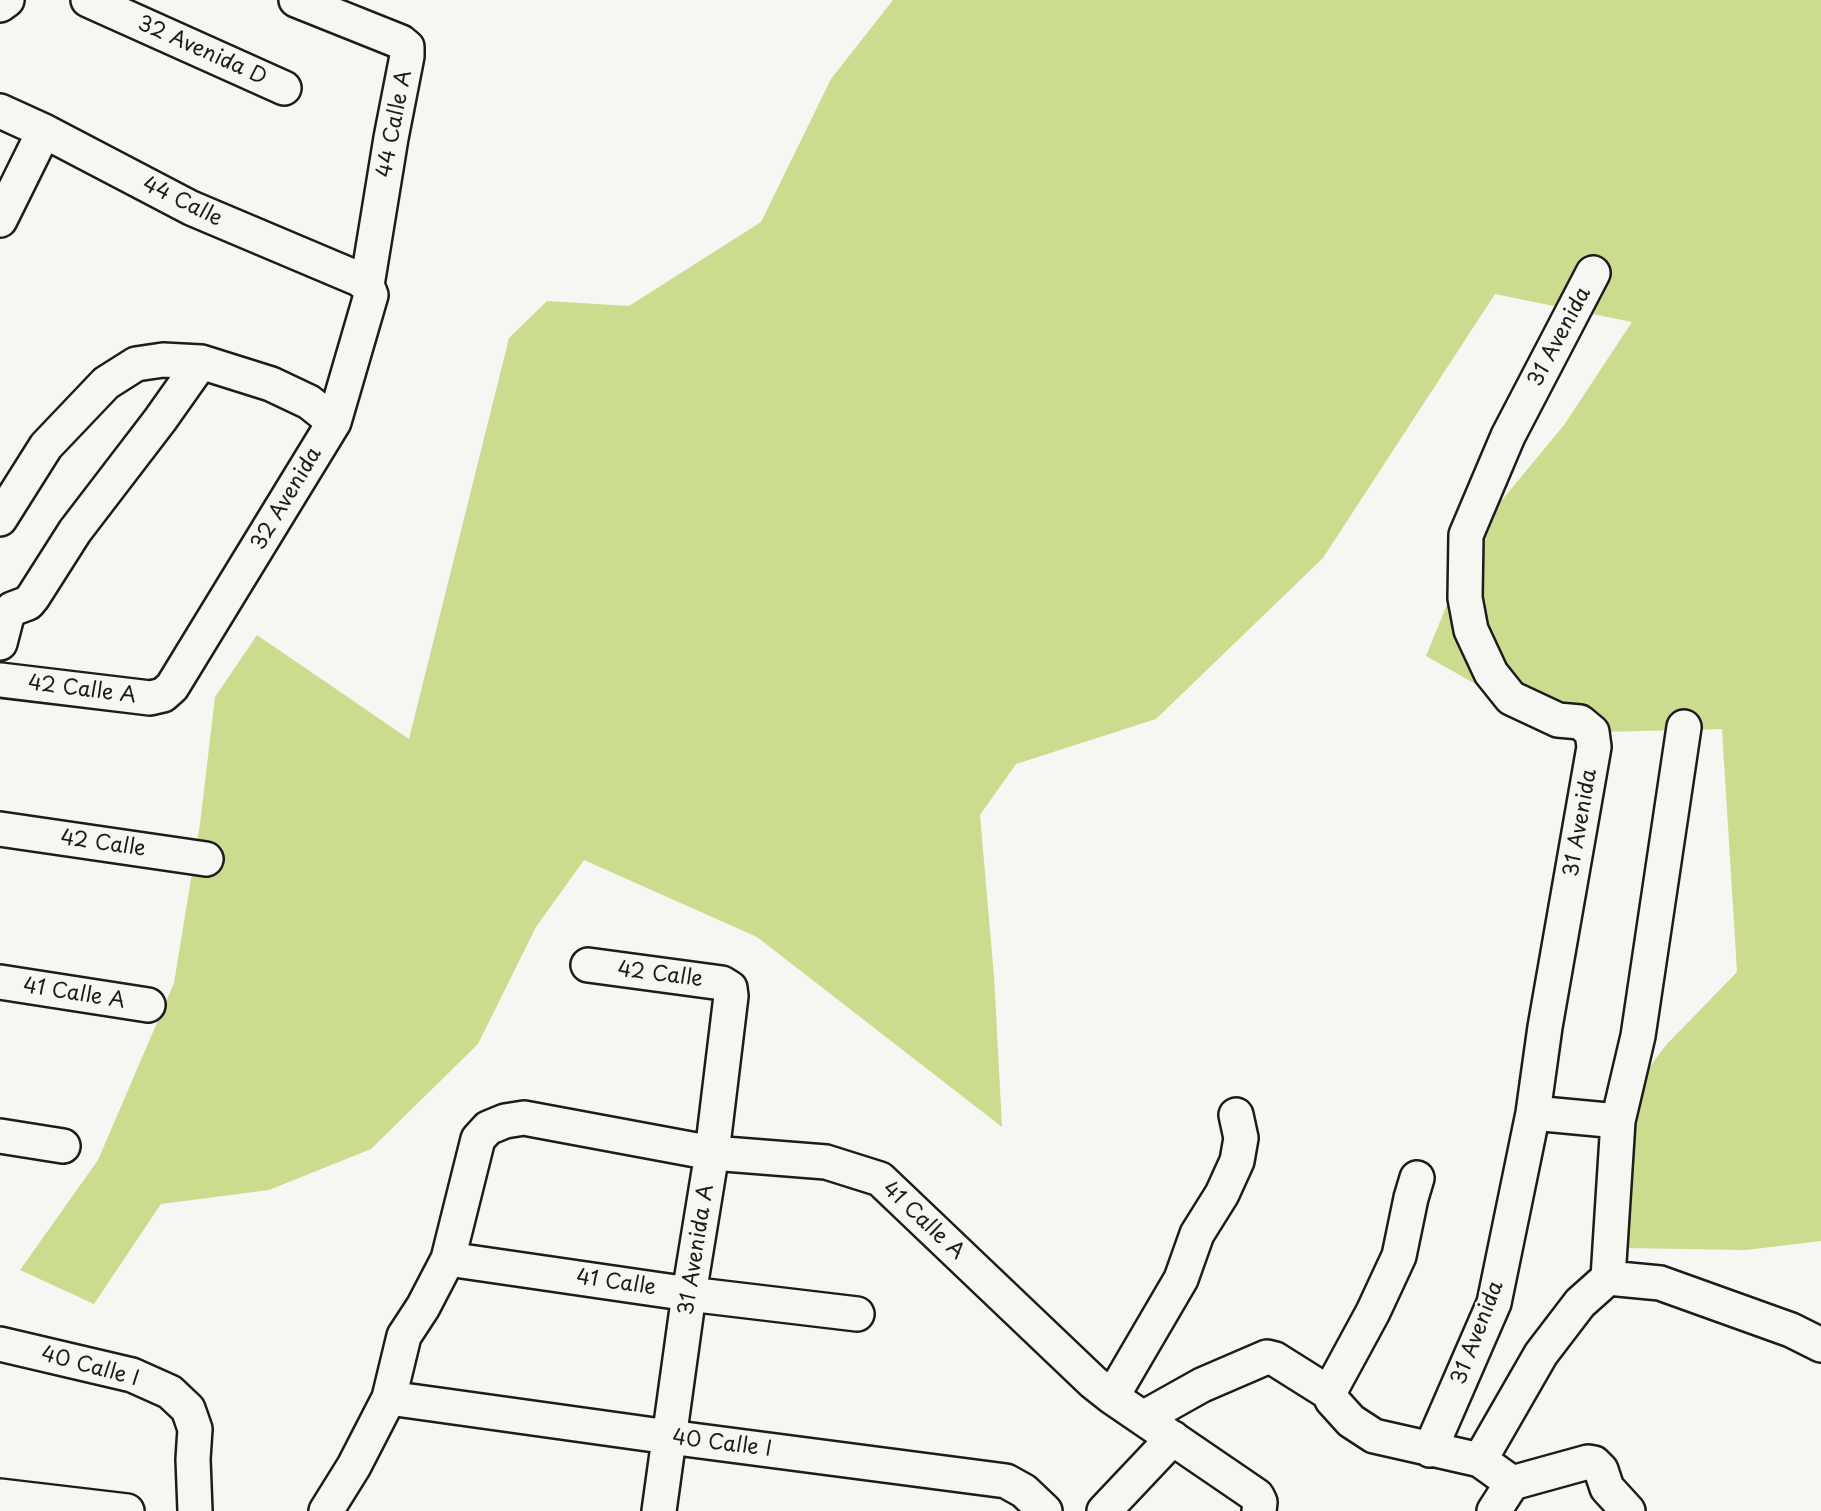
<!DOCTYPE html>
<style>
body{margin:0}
canvas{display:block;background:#f6f6f2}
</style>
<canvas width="1821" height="1511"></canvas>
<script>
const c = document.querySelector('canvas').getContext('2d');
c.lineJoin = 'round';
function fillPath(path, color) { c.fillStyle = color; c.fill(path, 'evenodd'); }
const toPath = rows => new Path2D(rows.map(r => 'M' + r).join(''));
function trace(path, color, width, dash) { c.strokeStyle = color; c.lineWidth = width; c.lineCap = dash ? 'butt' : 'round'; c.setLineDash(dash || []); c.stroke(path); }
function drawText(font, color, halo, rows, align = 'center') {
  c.font = font + ' "Playpen Sans",sans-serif'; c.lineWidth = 5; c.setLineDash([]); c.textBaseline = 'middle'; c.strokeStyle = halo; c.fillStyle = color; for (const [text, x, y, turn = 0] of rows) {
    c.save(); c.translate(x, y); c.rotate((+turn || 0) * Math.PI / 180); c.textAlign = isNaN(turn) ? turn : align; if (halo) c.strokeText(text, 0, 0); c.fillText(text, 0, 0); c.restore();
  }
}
const green = toPath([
 [893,0,1821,0,1821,1241,1746,1250,1624,1248,1609,1120,1667,1044,1737,972,1722,729,1562,733,1426,656,1478,529,1564,425,1632,322,1495,294,1323,558,1156,719,1016,764,980,815,994,976,1002,1127,757,937,584,860,536,927,478,1044,371,1149,269,1190,161,1204,94,1304,20,1270,98,1160,174,983,200,824,215,697,257,635,409,739,509,338,547,301,629,306,761,222,831,79]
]);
const minor = toPath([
 [88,0,284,88],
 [296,0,401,42,407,47,407,56,391,138,367,285],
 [0,5,7,0],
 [0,111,44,131,191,208,359,279,367,285],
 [0,220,44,131],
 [0,519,46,446,106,383,136,364,163,360,201,362,271,384,309,402,334,422],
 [0,643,7,616,12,609,28,603,33,597,75,531,160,420,201,362],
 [0,680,150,698,163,695,172,687,334,422,371,295,367,285],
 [0,829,206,859],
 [588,965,722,983,730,988,731,996,712,1153,689,1294,659,1511],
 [0,982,148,1005],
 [1533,1113,1618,1121],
 [0,1136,63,1146],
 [448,1259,689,1294,857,1314],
 [1608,1278,1660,1283,1791,1330,1821,1345],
 [0,1344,132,1375,170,1392,188,1409,195,1429,193,1459,195,1511],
 [1329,1393,1373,1312,1399,1256,1411,1198,1417,1178],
 [1112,1397,1181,1279,1197,1234,1222,1194,1237,1161,1241,1138,1236,1115],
 [389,1398,669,1437,1006,1481,1024,1491,1045,1511],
 [1143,1418,1202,1385,1267,1357,1275,1359,1329,1393,1332,1400,1351,1421,1374,1436,1480,1460,1541,1354,1580,1303,1608,1278,1618,1121,1638,1036,1684,727],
 [1430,1450,1494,1303,1533,1113,1545,1027,1594,747,1592,732,1580,722,1558,720,1511,698,1491,673,1471,630,1465,598,1466,535,1508,436,1593,273],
 [1480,1460,1512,1483,1588,1462,1594,1463,1601,1470,1607,1488,1628,1511],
 [0,1496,127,1511],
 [326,1511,354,1466,389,1398,404,1336,423,1307,448,1259,478,1139,488,1128,505,1121,524,1118,712,1153,826,1162,880,1179,1093,1382,1112,1397,1257,1496,1260,1502,1259,1511],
 [1104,1511,1173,1438],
 [1494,1511,1512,1483]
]);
const streetNames = [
 ["32 Avenida D",202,51,24],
 ["44 Calle A",395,124,-79],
 ["44 Calle",182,202,26],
 ["31 Avenida",1560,337,-62],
 ["32 Avenida",287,499,-59],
 ["42 Calle A",82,690,7],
 ["31 Avenida",1581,823,-80],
 ["42 Calle",103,844,8],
 ["42 Calle",660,975,7],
 ["41 Calle A",74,994,9],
 ["41 Calle A",923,1221,43],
 ["31 Avenida A",697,1250,-81],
 ["41 Calle",616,1283,8],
 ["31 Avenida",1478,1333,-69],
 ["40 Calle I",90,1367,15],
 ["40 Calle I",722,1444,7]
];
fillPath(green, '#ccdc8f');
trace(minor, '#1c1c1c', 38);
trace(minor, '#f6f6f2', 33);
drawText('21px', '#1c1c1c', '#f6f6f2', streetNames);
</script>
